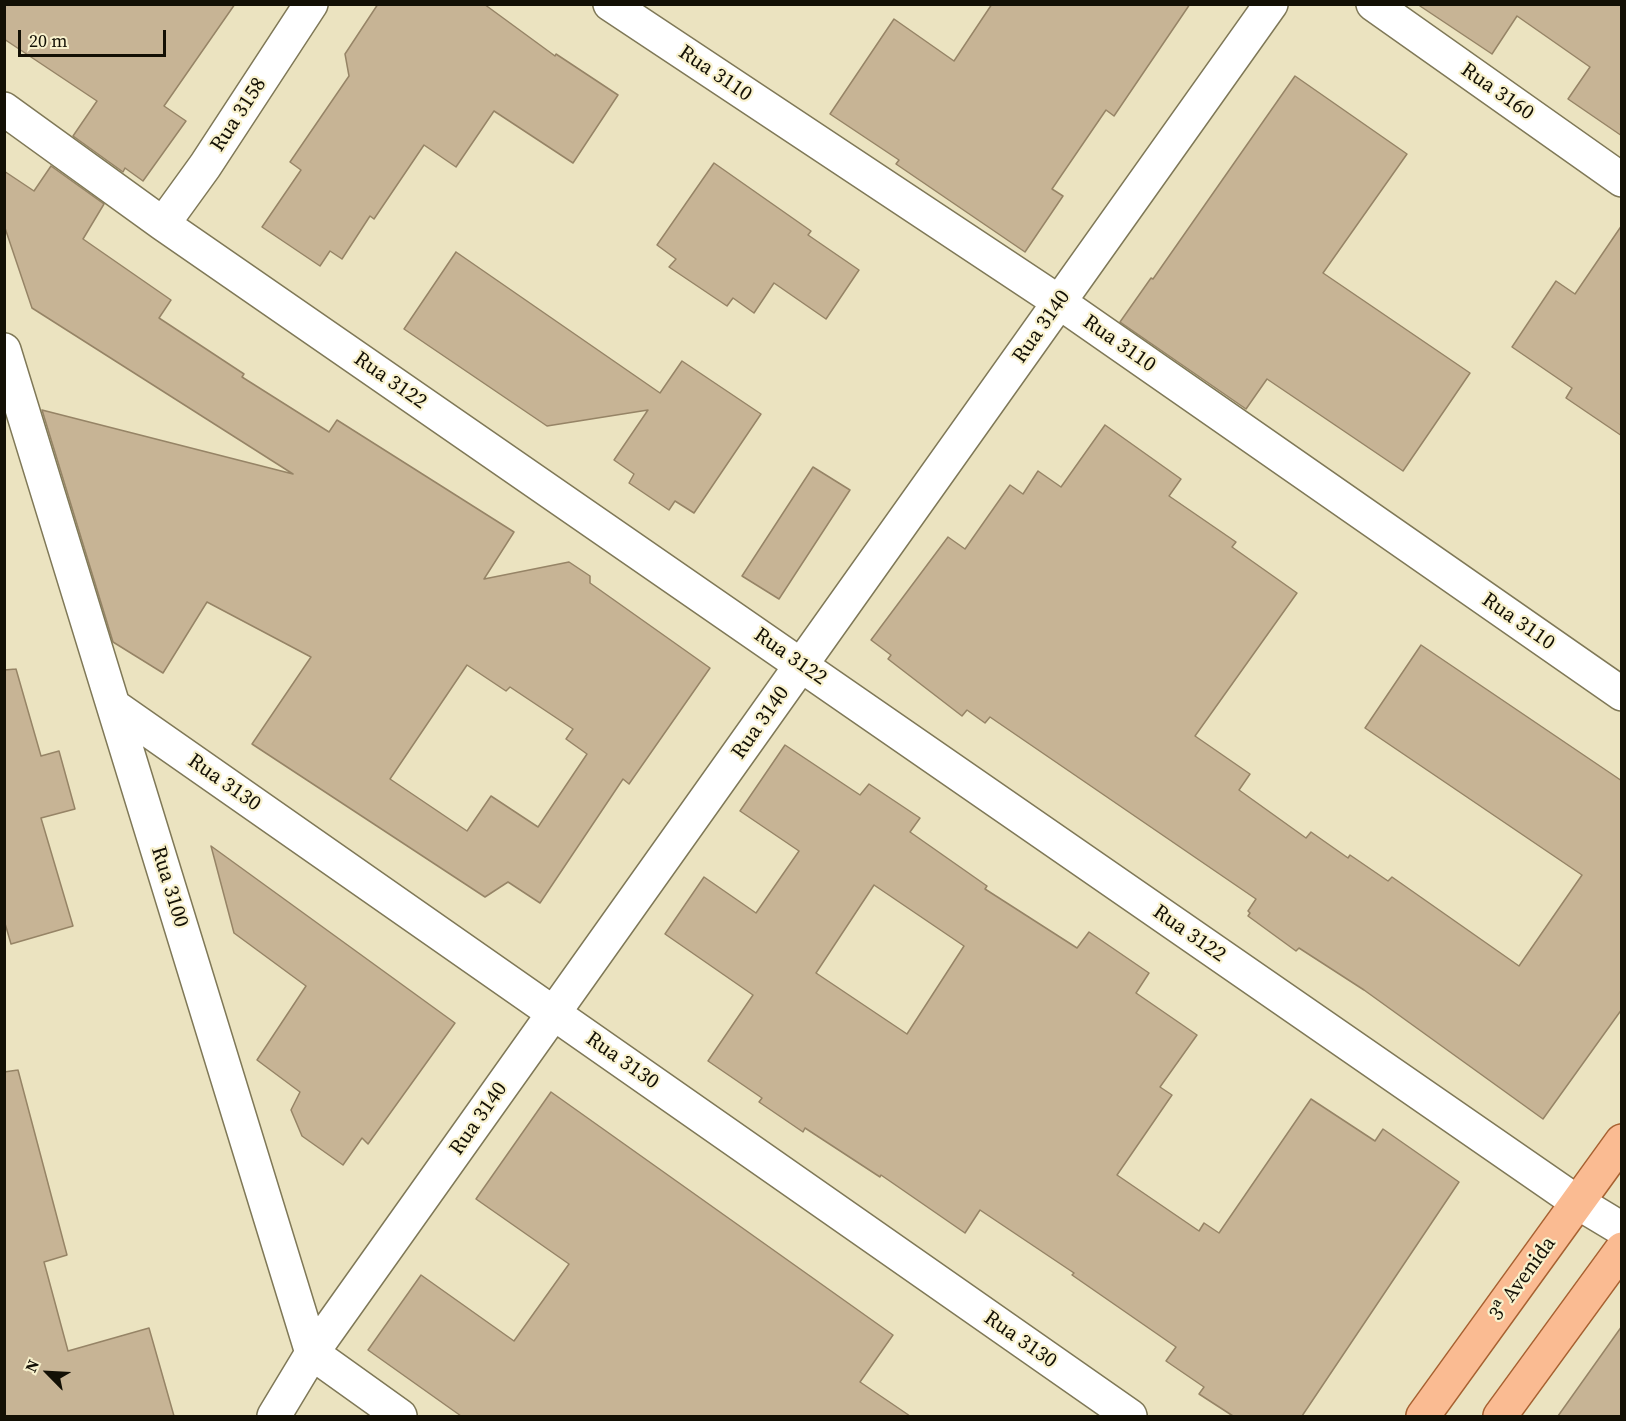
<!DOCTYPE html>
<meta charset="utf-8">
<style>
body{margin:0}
#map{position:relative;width:1626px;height:1421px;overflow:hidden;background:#ebe3c0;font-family:"Source Serif 4",serif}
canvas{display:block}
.frame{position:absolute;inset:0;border:6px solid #131005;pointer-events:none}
.north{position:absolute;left:18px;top:1343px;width:60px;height:60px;-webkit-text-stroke:4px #f8f1cd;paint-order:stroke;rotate:294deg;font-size:16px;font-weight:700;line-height:24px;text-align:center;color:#131005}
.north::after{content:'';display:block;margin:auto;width:21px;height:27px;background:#131005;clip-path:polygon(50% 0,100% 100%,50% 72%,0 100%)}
.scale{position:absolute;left:18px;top:30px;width:148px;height:27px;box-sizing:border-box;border:3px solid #131005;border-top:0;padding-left:8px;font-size:18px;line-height:21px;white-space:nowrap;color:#131005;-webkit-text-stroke:4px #f8f1cd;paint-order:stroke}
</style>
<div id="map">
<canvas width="1626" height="1421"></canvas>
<div class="frame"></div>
<div class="north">N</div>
<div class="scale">20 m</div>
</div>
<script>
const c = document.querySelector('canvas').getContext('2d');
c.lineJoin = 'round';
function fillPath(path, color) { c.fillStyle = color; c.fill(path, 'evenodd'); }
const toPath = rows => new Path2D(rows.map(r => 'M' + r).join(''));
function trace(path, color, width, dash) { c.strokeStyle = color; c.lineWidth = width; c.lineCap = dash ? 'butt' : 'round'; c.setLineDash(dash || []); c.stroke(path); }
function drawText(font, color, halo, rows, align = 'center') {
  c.font = font + ' "Source Serif 4",serif'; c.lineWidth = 4.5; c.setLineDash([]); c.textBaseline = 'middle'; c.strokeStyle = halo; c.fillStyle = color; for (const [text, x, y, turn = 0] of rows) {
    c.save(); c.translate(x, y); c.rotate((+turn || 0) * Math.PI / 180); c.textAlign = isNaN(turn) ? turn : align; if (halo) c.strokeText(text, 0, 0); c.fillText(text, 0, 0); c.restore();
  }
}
const building = toPath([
 [4,4,235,4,164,106,186,121,143,181,125,168,123,172,73,136,97,101,4,39,4,4],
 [378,4,484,4,555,56,556,54,618,95,573,163,494,111,456,167,424,145,374,219,370,216,342,259,330,251,320,266,262,227,301,170,290,162,349,76,345,54,378,4],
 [992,4,1190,4,1114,116,1106,110,1052,189,1063,196,1025,252,896,164,899,160,830,114,894,19,954,61,992,4],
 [1417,4,1622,4,1622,136,1568,99,1590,67,1517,16,1492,54,1417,4],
 [1295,76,1407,154,1323,273,1470,373,1403,471,1267,379,1246,409,1120,322,1151,278,1153,279,1295,76],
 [714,163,811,231,808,235,859,270,826,319,774,283,754,313,733,298,727,306,669,267,676,259,657,245,714,163],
 [51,166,104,204,83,239,171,300,159,318,244,374,242,377,329,432,337,420,514,532,484,579,569,562,590,576,590,583,710,668,629,784,623,779,540,903,508,882,485,897,252,744,311,657,207,602,163,673,113,642,42,410,293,474,32,308,4,225,4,171,34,191,51,166],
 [467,665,506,691,510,687,573,729,566,739,587,754,538,827,491,796,467,831,390,779,467,665],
 [1622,225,1622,436,1566,398,1572,388,1512,347,1556,281,1575,294,1622,225],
 [456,252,660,393,682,361,761,414,694,513,675,501,669,510,629,483,634,474,614,460,648,410,547,426,404,329,456,252],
 [1105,425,1181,479,1169,496,1236,542,1232,547,1297,593,1195,736,1250,774,1239,790,1306,838,1311,832,1348,858,1350,855,1388,881,1392,877,1519,966,1582,875,1365,728,1421,645,1622,781,1622,1009,1543,1119,1364,990,1299,948,1296,951,1248,916,1250,913,1248,911,1256,899,990,717,985,723,967,710,962,716,888,659,891,655,871,640,948,537,965,549,1010,485,1023,494,1038,471,1061,487,1105,425],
 [813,467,850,490,779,599,742,576,813,467],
 [16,669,41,756,59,751,75,809,41,818,73,926,11,944,4,920,4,670,16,669],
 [785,745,860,795,869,784,920,818,910,832,987,886,985,889,1077,948,1089,932,1149,973,1136,993,1197,1035,1160,1087,1172,1095,1117,1175,1199,1231,1204,1223,1219,1233,1311,1099,1375,1141,1383,1129,1459,1182,1302,1416,1233,1416,1199,1394,1204,1387,1166,1361,1176,1347,1072,1275,1074,1273,980,1210,965,1233,881,1175,880,1177,805,1128,803,1132,759,1102,762,1098,708,1061,753,995,665,934,704,877,756,913,799,851,740,811,785,745],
 [874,885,964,946,907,1034,816,973,874,885],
 [211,846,455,1023,368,1144,362,1138,343,1165,302,1136,291,1110,300,1092,257,1060,306,986,234,933,211,846],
 [18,1070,67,1255,44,1262,68,1351,149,1328,174,1416,4,1416,4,1072,18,1070],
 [551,1092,893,1335,860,1382,910,1416,461,1416,368,1350,421,1275,514,1341,569,1264,476,1199,551,1092],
 [1622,1326,1622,1416,1558,1416,1622,1326]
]);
const minor = toPath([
 [610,4,1059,302,1622,694],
 [1373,4,1622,180],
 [4,109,163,224,1577,1202,1622,1229],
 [163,224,205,166,311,4],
 [4,350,312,1353],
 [114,706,1130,1416],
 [312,1353,400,1416],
 [274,1416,312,1353,1271,4]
]);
const primary = toPath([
 [1423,1416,1622,1141],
 [1500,1416,1622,1249]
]);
const streetNames = [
 ["Rua 3110",715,74,34],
 ["Rua 3160",1497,92,35],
 ["Rua 3158",239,115,-57],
 ["Rua 3140",1042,327,-55],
 ["Rua 3110",1119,344,35],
 ["Rua 3122",390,381,35],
 ["Rua 3110",1518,622,35],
 ["Rua 3122",790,657,35],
 ["Rua 3140",761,723,-55],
 ["Rua 3130",224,783,35],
 ["Rua 3100",169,887,73],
 ["Rua 3122",1189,934,35],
 ["Rua 3130",622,1061,35],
 ["Rua 3140",479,1119,-55],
 ["3ª Avenida",1523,1279,-54],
 ["Rua 3130",1020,1340,35]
];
fillPath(building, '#c7b495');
trace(building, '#968466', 1.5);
trace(minor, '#7f7857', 36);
trace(primary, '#a76131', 36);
trace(minor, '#fff', 33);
trace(primary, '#fabb92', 33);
drawText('21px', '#131005', '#f8f1cd', streetNames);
</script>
